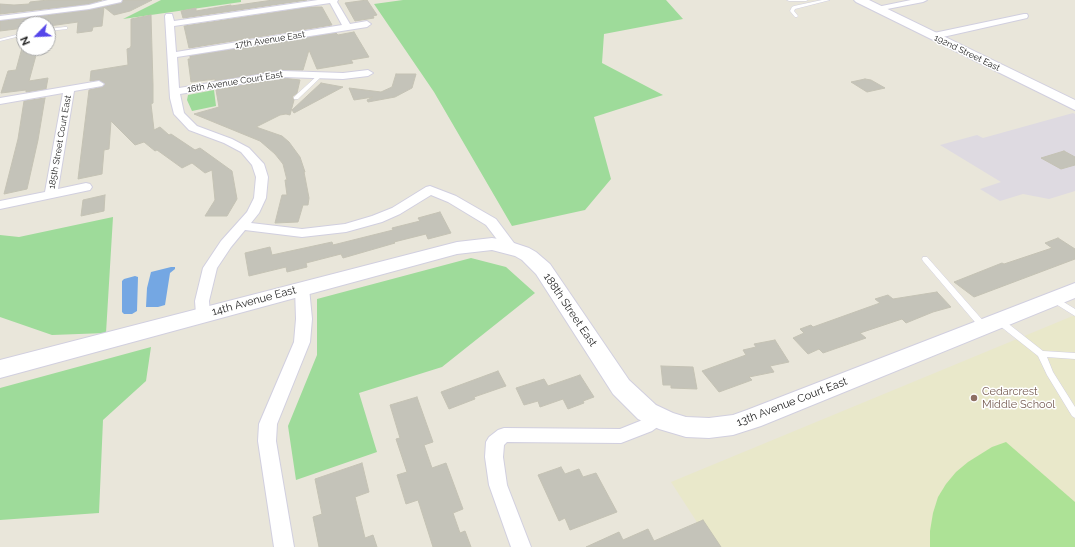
<!DOCTYPE html>
<style>
body{margin:0}
#map{position:relative;width:1075px;height:547px;overflow:hidden;background:#e9e6da;font-family:Raleway,sans-serif}
canvas{display:block}
.north{position:absolute;left:16px;top:16px;width:40px;height:40px;box-sizing:border-box;background:#fff;border:1px solid #a9a9a9;border-radius:50%;rotate:246deg;font-size:11px;font-weight:700;line-height:16px;text-align:center;color:#272727}
.north::after{content:'';display:block;margin:auto;width:14px;height:18px;background:#5546ea;clip-path:polygon(50% 0,100% 100%,50% 72%,0 100%)}
</style>
<div id="map">
<canvas width="1075" height="547"></canvas>
<div class="north">N</div>
</div>
<script>
const c = document.querySelector('canvas').getContext('2d');
c.lineJoin = 'round';
function fillPath(path, color) { c.fillStyle = color; c.fill(path, 'evenodd'); }
const toPath = rows => new Path2D(rows.map(r => 'M' + r).join(''));
function trace(path, color, width, dash) { c.strokeStyle = color; c.lineWidth = width; c.lineCap = dash ? 'butt' : 'round'; c.setLineDash(dash || []); c.stroke(path); }
function drawText(font, color, halo, rows, align = 'center') {
  c.font = font + ' Raleway,sans-serif'; c.lineWidth = 3; c.setLineDash([]); c.textBaseline = 'middle'; c.strokeStyle = halo; c.fillStyle = color; for (const [text, x, y, turn = 0] of rows) {
    c.save(); c.translate(x, y); c.rotate((+turn || 0) * Math.PI / 180); c.textAlign = isNaN(turn) ? turn : align; if (halo) c.strokeText(text, 0, 0); c.fillText(text, 0, 0); c.restore();
  }
}
const industrial = toPath([
 [1073,113,1075,114,1075,191,1049,199,1023,194,1000,201,980,189,1001,182,940,145,977,135,983,138]
]);
const education = toPath([
 [1075,315,1075,547,713,547,671,482]
]);
const green = toPath([
 [161,0,241,0,241,2,123,19],
 [403,0,666,0,683,19,604,34,602,63,663,95,594,117,611,179,585,210,512,226,434,92,374,4],
 [214,90,216,106,192,111,187,100,188,95],
 [113,217,106,333,52,335,0,317,0,235,19,237],
 [471,258,506,267,535,293,442,367,359,393,377,452,296,480,288,426,317,355,317,299],
 [151,347,146,381,103,420,99,513,0,520,0,388]
]);
const pitch = toPath([
 [1006,442,1075,502,1075,547,930,547,930,531,933,513,938,497,946,484,956,472,968,462,992,447]
]);
const water = toPath([
 [171,267,175,267,175,269,170,273,165,305,158,307,146,307,147,288,151,272],
 [135,276,138,277,137,311,132,314,124,314,122,312,122,281,124,279]
]);
const building = toPath([
 [48,0,102,0,89,4,0,14,0,4,14,5,29,4,30,2,48,0],
 [123,0,152,0,130,11,114,15,104,7,102,26,93,27,92,31,77,33,78,22,49,26,49,24,24,24,24,28,0,31,0,21,89,10,121,3,123,0],
 [273,0,307,0,183,18,181,11,196,8,196,11,231,5,231,6,273,0],
 [367,0,377,15,373,16,374,18,355,21,345,3,367,0],
 [311,7,322,7,332,25,189,48,184,26,311,7],
 [151,15,153,85,153,103,151,104,154,130,160,127,169,135,171,134,195,150,200,148,232,171,237,199,227,216,205,216,215,200,212,170,205,173,192,163,182,168,157,150,155,151,144,142,135,145,111,121,109,149,104,150,102,174,78,179,89,90,102,87,105,84,99,80,90,81,91,71,128,65,127,49,130,48,131,46,131,19,151,15],
 [354,32,369,57,351,60,353,63,317,69,309,50,303,70,283,70,215,81,215,79,191,82,188,59,190,59,190,56,336,33,338,35,354,32],
 [22,48,38,48,29,81,48,78,46,89,26,92,26,90,1,93,8,71,16,70,22,48],
 [396,74,416,74,412,88,395,97,368,102,367,100,373,97,354,100,349,88,381,92,392,87,396,74],
 [283,78,300,80,297,93,292,97,294,100,290,115,286,114,280,115,256,127,282,136,289,142,300,157,305,172,304,172,309,198,308,205,303,205,298,222,275,223,282,195,287,195,285,180,287,180,283,164,275,154,260,141,194,114,219,107,216,90,283,78],
 [865,79,871,80,885,88,867,92,851,82,865,79],
 [321,83,343,87,294,113,292,110,321,83],
 [45,98,38,140,27,189,4,194,18,139,24,101,45,98],
 [1064,151,1075,157,1075,165,1061,169,1041,158,1064,151],
 [105,195,104,211,81,216,83,200,105,195],
 [440,212,451,233,428,239,426,234,394,242,395,243,343,258,341,254,306,263,307,267,287,272,286,267,249,276,245,253,270,247,272,255,332,242,333,245,393,230,392,228,420,221,418,218,440,212],
 [1058,238,1075,249,1075,259,974,297,954,282,1002,263,1004,264,1052,248,1045,243,1058,238],
 [937,292,951,307,933,312,906,323,902,319,860,333,866,338,823,353,819,349,808,354,793,338,804,333,800,329,811,325,813,327,880,303,875,299,888,295,893,299,937,292],
 [775,340,789,362,770,366,774,372,749,377,752,380,719,392,702,371,746,355,743,350,756,347,754,344,775,340],
 [661,366,693,367,697,389,671,388,671,385,663,385,661,366],
 [498,371,506,386,474,397,475,399,449,409,441,392,498,371],
 [580,375,594,397,583,401,584,403,568,409,563,399,540,407,538,401,524,405,516,388,544,379,548,386,580,375],
 [417,397,433,442,424,445,432,468,446,463,463,509,453,513,460,533,465,531,471,547,433,547,418,500,406,504,397,475,407,472,396,439,400,438,390,405,417,397],
 [362,463,369,492,355,497,365,538,373,535,377,547,319,547,313,517,322,514,315,479,362,463],
 [561,467,565,474,579,469,583,477,596,473,617,512,570,530,565,518,559,521,538,475,561,467],
 [703,520,721,547,586,547,619,532,623,540,648,529,654,541,703,520]
]);
const lane = toPath([
 [787,0,808,0,806,1,789,1,787,0],
 [822,0,830,0,795,9,794,11,798,16,797,17,795,17,790,11,792,7,794,6,822,0],
 [65,27,67,27,67,29,48,31,48,29,65,27],
 [24,33,24,35,0,41,0,39,24,33],
 [320,73,324,74,298,99,294,99,294,97,320,73],
 [923,257,927,257,986,324,987,326,986,328,980,328,923,261,922,259,923,257],
 [1054,296,1075,309,1075,316,1051,301,1050,299,1051,297,1054,296],
 [998,317,1001,318,1043,351,1075,353,1075,359,1047,357,1053,372,1075,407,1075,418,1072,416,1047,375,1038,356,995,322,994,320,995,318,998,317]
]);
const street = toPath([
 [108,0,122,0,121,2,89,9,0,20,0,16,89,5,108,0],
 [318,0,338,0,337,2,350,24,367,21,371,24,367,27,177,57,179,88,283,71,343,73,368,70,373,73,368,76,343,79,283,77,180,94,184,113,197,126,232,139,249,148,264,164,268,177,266,198,259,213,251,223,302,229,345,224,372,216,392,208,426,187,430,186,456,196,496,219,517,247,515,250,510,251,505,250,486,225,448,202,431,195,400,214,382,222,346,232,302,237,245,230,231,247,217,268,209,301,210,314,208,318,203,319,198,318,196,314,195,301,203,268,221,241,247,212,254,198,256,177,252,165,241,152,224,143,189,130,174,114,170,98,165,16,166,14,172,14,174,21,318,0],
 [330,3,342,25,176,52,174,26,330,3],
 [911,0,927,0,923,2,877,11,873,9,877,7,911,0],
 [1024,14,1027,14,1028,16,1027,18,934,39,930,36,934,33,1024,14],
 [99,81,104,84,102,86,74,91,58,189,86,183,90,184,92,187,90,190,0,209,0,201,45,192,63,93,0,104,0,98,99,81],
 [302,283,307,285,309,288,312,319,310,342,277,424,276,441,294,547,274,547,258,441,259,424,294,342,296,319,295,288,297,285,302,283],
 [657,411,663,413,666,418,663,423,652,431,621,443,507,442,504,445,503,457,507,485,531,547,511,547,489,485,485,457,486,442,489,437,498,430,504,428,620,429,640,421,651,413,657,411]
]);
const secondary = toPath([
 [854,0,869,0,1075,100,1075,110,856,2,854,0],
 [492,238,505,240,529,248,536,252,550,264,629,380,656,405,673,413,686,417,709,418,733,415,747,410,1075,283,1075,298,761,426,733,435,709,438,686,437,659,429,638,419,613,394,536,274,522,260,515,256,492,250,457,254,0,378,0,360,457,242,492,238]
]);
const markers = [
 [974,398,4,"#8d6e63"]
];
const farStreetnames = [
 ["17th Avenue East",270,40,-9],
 ["192nd Street East",967,53,26],
 ["16th Avenue Court East",235,82,-9],
 ["185th Street Court East",60,142,-80]
];
const streetNames = [
 ["14th Avenue East",254,301,-15],
 ["188th Street East",570,310,56],
 ["13th Avenue Court East",792,402,-21]
];
const educationNames = [
 ["Cedarcrest",982,392],
 ["Middle School",982,405]
];
fillPath(industrial, '#dedae1');
fillPath(education, '#e9e8ca');
fillPath(green, '#9edb9a');
fillPath(pitch, '#ade296');
fillPath(water, '#74a7e3');
fillPath(building, '#c4c3b9');
trace(building, '#c4c2b4', 1);
trace(lane, '#d1cfdf', 1);
trace(street, '#d1cfdf', 2);
trace(secondary, '#d1cfdf', 2);
fillPath(lane, '#fff');
fillPath(street, '#fff');
fillPath(secondary, '#fff');
for (const [x, y, r, color] of markers) { const dot = new Path2D(); dot.arc(x, y, r, 0, 2 * Math.PI); c.fillStyle = color; c.fill(dot); trace(dot, '#fff', 1.5); }
drawText('9px', '#272727', '#fff', farStreetnames);
drawText('11px', '#272727', '#fff', streetNames);
drawText('11px', '#785e54', '#fff', educationNames, 'left');
</script>
